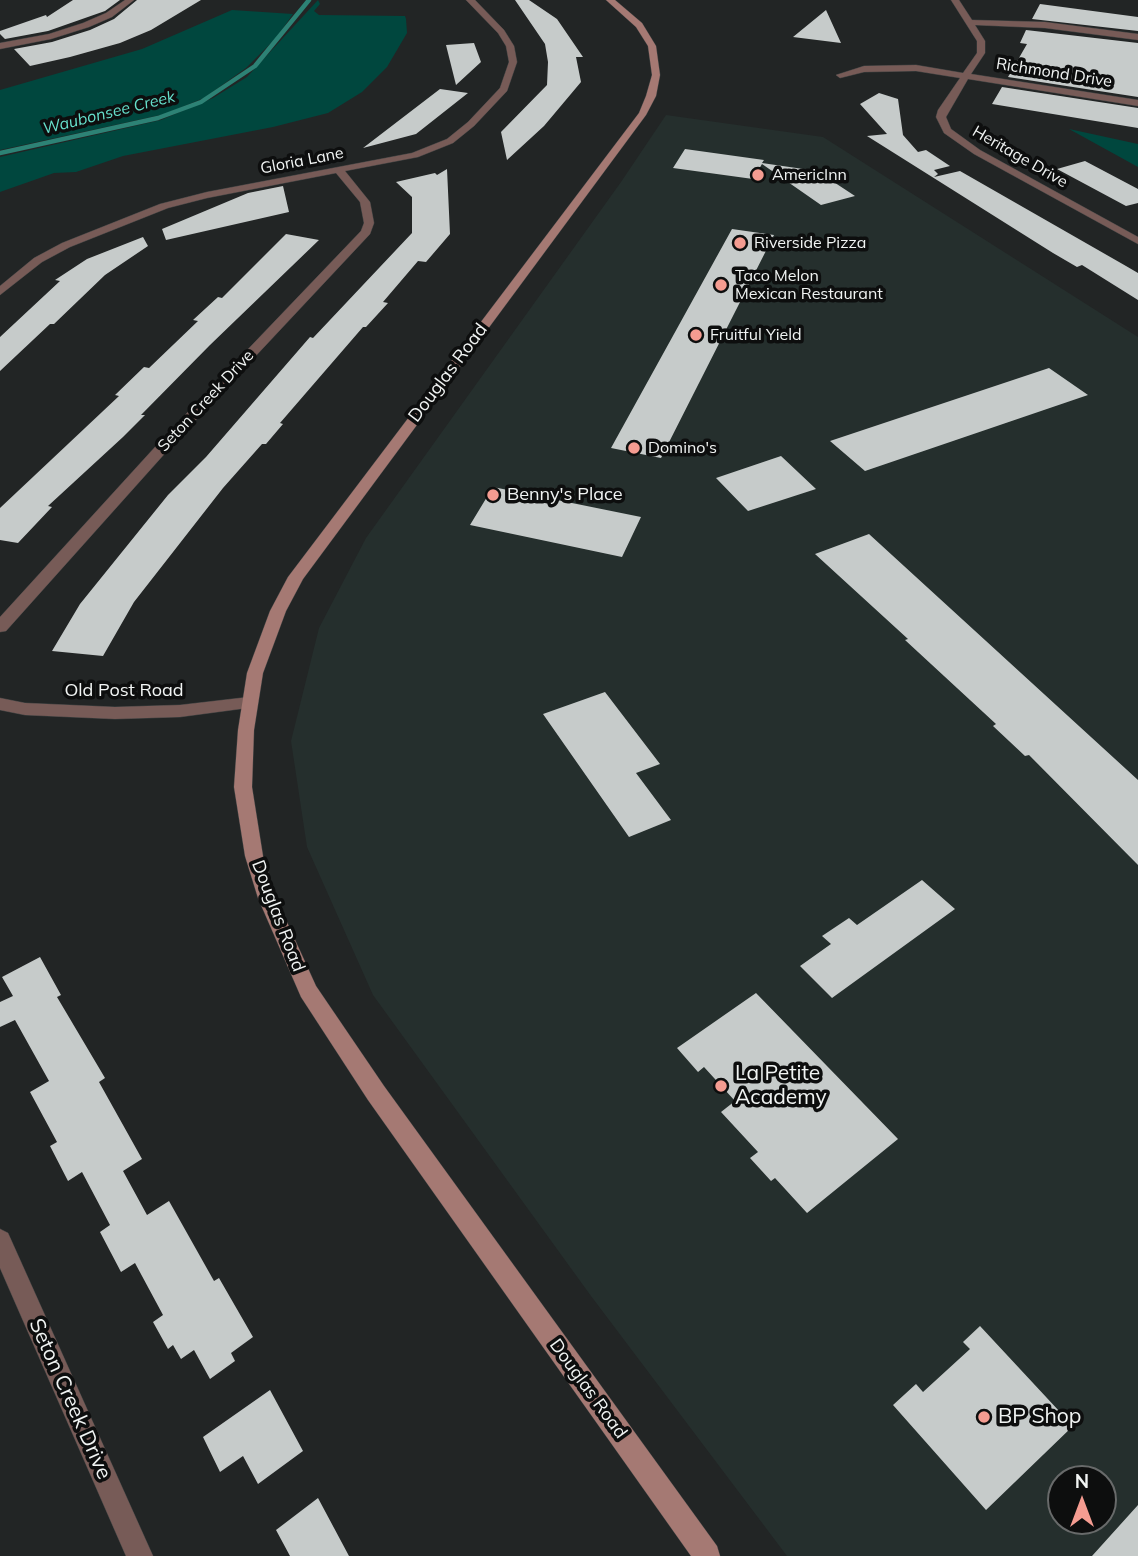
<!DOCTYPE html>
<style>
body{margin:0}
#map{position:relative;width:1138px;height:1556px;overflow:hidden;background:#222525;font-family:Mulish,sans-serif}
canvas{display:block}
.north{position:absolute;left:1047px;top:1465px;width:70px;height:70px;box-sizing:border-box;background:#0d0e0e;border:2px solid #686a6a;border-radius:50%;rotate:0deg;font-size:19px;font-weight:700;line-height:28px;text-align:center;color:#f1f4f3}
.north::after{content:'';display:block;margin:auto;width:24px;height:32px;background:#f59c91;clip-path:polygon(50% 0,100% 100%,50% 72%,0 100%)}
</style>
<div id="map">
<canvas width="1138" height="1556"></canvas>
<div class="north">N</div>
</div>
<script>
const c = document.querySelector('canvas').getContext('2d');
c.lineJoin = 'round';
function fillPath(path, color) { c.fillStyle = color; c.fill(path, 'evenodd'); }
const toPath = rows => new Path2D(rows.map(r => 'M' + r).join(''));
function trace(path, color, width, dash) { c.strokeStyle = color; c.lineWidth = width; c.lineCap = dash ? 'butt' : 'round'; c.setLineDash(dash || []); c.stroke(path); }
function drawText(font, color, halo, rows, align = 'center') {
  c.font = font + ' Mulish,sans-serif'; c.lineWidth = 7; c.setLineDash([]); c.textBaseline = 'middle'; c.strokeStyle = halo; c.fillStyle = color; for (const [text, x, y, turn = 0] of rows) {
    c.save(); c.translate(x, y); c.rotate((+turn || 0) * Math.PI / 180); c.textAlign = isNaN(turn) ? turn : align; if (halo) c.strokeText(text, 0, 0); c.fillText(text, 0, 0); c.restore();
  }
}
const built = toPath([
 [666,115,823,137,1138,337,1138,1556,787,1556,591,1296,373,995,307,847,291,741,319,628,366,538,621,182],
 [1061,1479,1103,1479,1103,1521,1061,1521]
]);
const green = toPath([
 [318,0,320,4,314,11,319,15,405,16,406,19,407,33,387,67,362,92,328,113,273,127,123,156,76,172,54,173,0,192,0,157,161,120,213,98,247,77],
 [232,10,293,14,276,38,246,68,204,98,165,114,0,150,0,90,142,49],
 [1069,129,1138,144,1138,167]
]);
const stream = toPath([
 [0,153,158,118,201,102,255,66,309,0]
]);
const building = toPath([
 [73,0,120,0,105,11,48,31,5,39,0,34,0,31,46,15,47,17],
 [137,0,201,0,151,30,120,43,70,57,30,66,14,49,52,42,90,30,114,19],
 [515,0,529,0,557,19,583,57,576,57,581,82,544,126,507,160,501,132,547,85,548,62,545,44],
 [1040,4,1138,17,1138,31,1032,19],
 [826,10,841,43,793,37],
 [1026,30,1138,43,1138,97,1008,77,1027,44,1020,43],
 [474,43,481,62,456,85,446,45],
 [1002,87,1138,108,1138,128,992,104],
 [440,89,468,93,416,134,363,148],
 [879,93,898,99,903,135,918,152,926,150,950,166,934,170,938,174,934,177,960,171,1126,266,1138,273,1138,300,1082,265,1077,267,1053,253,867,136,887,134,860,104],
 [685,149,764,160,762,163,817,171,855,196,821,205,762,164,753,179,673,168],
 [1085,161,1138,189,1138,203,1126,206,1057,169],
 [447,169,450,234,426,262,418,261,383,302,388,303,366,327,363,327,280,423,283,424,266,444,262,444,223,488,134,602,103,656,52,651,80,604,168,495,206,457,310,337,313,338,412,233,412,197,396,182,435,173,437,175],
 [283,186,289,212,166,240,162,229,248,193],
 [732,229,774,235,661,458,611,448],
 [286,234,319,240,210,345,141,415,145,415,123,437,48,506,52,507,18,543,0,540,0,508,119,396,115,395,144,367,149,368,198,321,193,320,218,297,222,298],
 [143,237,148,246,105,275,54,324,50,324,0,371,0,337,60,281,55,280,87,259],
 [1049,368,1088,395,865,471,830,441],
 [781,456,816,489,748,511,716,478],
 [493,487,641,517,622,557,470,525],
 [869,534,1138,780,1138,865,1029,755,1025,756,993,726,996,724,905,640,908,639,815,554],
 [605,692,660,764,636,773,671,820,629,837,543,714],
 [922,880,955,909,832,998,800,966,831,944,822,936,849,918,857,925],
 [40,957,61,995,57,997,105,1078,99,1082,142,1159,123,1171,147,1215,169,1201,214,1281,219,1278,253,1337,231,1353,235,1361,210,1379,194,1350,181,1359,173,1345,168,1349,153,1322,163,1315,135,1263,121,1272,100,1232,110,1225,82,1172,68,1181,50,1146,57,1142,30,1092,49,1081,15,1020,0,1027,0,1002,13,996,2,977],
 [756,993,898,1139,807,1213,775,1178,771,1181,750,1158,758,1152,721,1112,735,1101,704,1067,698,1072,677,1048],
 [980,1326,1073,1426,986,1510,893,1405,916,1384,923,1392,970,1349,963,1342],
 [270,1390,303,1451,258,1484,243,1456,220,1472,203,1437],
 [318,1498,349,1556,290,1556,276,1530],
 [1138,1505,1138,1556,1092,1556]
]);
const street = toPath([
 [125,0,134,0,112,17,89,27,51,39,0,49,0,43,49,34,83,23,106,13,125,0],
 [466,0,475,0,504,30,514,46,517,62,507,91,474,126,453,143,418,157,345,171,370,202,374,223,370,234,176,441,6,631,0,632,0,617,166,435,361,231,364,223,360,202,336,173,207,198,168,208,70,247,42,262,0,295,0,286,34,258,62,243,160,204,207,192,412,153,447,139,468,122,500,88,509,62,506,46,498,33,466,0],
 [951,0,959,0,972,20,1045,22,1138,34,1138,40,1045,28,975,25,985,41,985,53,971,74,1138,100,1138,106,968,79,946,117,951,129,980,150,1138,237,1138,244,974,154,944,133,936,117,938,110,960,78,916,71,864,72,840,78,836,75,864,66,916,65,963,73,977,53,977,41,951,0],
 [249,697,255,699,257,703,255,707,180,717,115,719,25,715,0,710,0,698,25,703,115,707,180,705,249,697],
 [0,1229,8,1233,153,1556,126,1556,0,1268,0,1229]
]);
const secondary = toPath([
 [606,0,615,0,642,23,656,46,660,75,656,96,646,115,303,579,286,611,263,673,254,730,252,787,263,856,276,898,316,986,384,1086,717,1546,720,1556,691,1556,368,1100,301,997,258,898,245,856,234,787,238,730,247,673,270,611,288,577,639,113,646,96,652,75,648,46,636,27,606,0]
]);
const markers = [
 [758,175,7,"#f59c91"],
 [740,243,7,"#f59c91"],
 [721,285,7,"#f59c91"],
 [696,335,7,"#f59c91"],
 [634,448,7,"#f59c91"],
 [493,495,7,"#f59c91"],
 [721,1086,7,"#f59c91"],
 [984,1417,7,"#f59c91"]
];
const farStreetnames = [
 ["Richmond Drive",1054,73,9],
 ["Heritage Drive",1020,157,30],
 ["Gloria Lane",302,161,-11],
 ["Seton Creek Drive",206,401,-47]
];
const farWaternames = [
 ["Waubonsee Creek",109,113,-14]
];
const farPoinames = [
 ["AmericInn",772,175],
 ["Riverside Pizza",754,243],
 ["Taco Melon",735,276],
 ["Mexican Restaurant",735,294],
 ["Fruitful Yield",710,335],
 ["Domino's",648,448]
];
const streetNames = [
 ["Douglas Road",448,373,-53],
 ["Old Post Road",124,691],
 ["Douglas Road",278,916,69],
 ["Douglas Road",588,1389,54]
];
const poiNames = [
 ["Benny's Place",507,495]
];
const nearPoinames = [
 ["La Petite",735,1074],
 ["Academy",735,1098],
 ["BP Shop",998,1417]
];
const nearStreetnames = [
 ["Seton Creek Drive",70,1399,66]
];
fillPath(built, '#252f2d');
fillPath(green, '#00473e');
trace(stream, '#2d8275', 4.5);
fillPath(building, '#c6cbca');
trace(street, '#3f4242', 1);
trace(secondary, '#3f4242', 1);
fillPath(street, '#775b57');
fillPath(secondary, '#a57973');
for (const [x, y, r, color] of markers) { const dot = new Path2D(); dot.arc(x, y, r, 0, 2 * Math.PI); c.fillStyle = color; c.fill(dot); trace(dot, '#0d0e0e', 2.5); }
drawText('16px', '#f1f4f3', '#0d0e0e', farStreetnames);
drawText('italic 16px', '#66e0cc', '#0d0e0e', farWaternames);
drawText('16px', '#f1f4f3', '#0d0e0e', farPoinames, 'left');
drawText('18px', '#f1f4f3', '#0d0e0e', streetNames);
drawText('18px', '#f1f4f3', '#0d0e0e', poiNames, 'left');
drawText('21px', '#f1f4f3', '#0d0e0e', nearPoinames, 'left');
drawText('21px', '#f1f4f3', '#0d0e0e', nearStreetnames);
</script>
